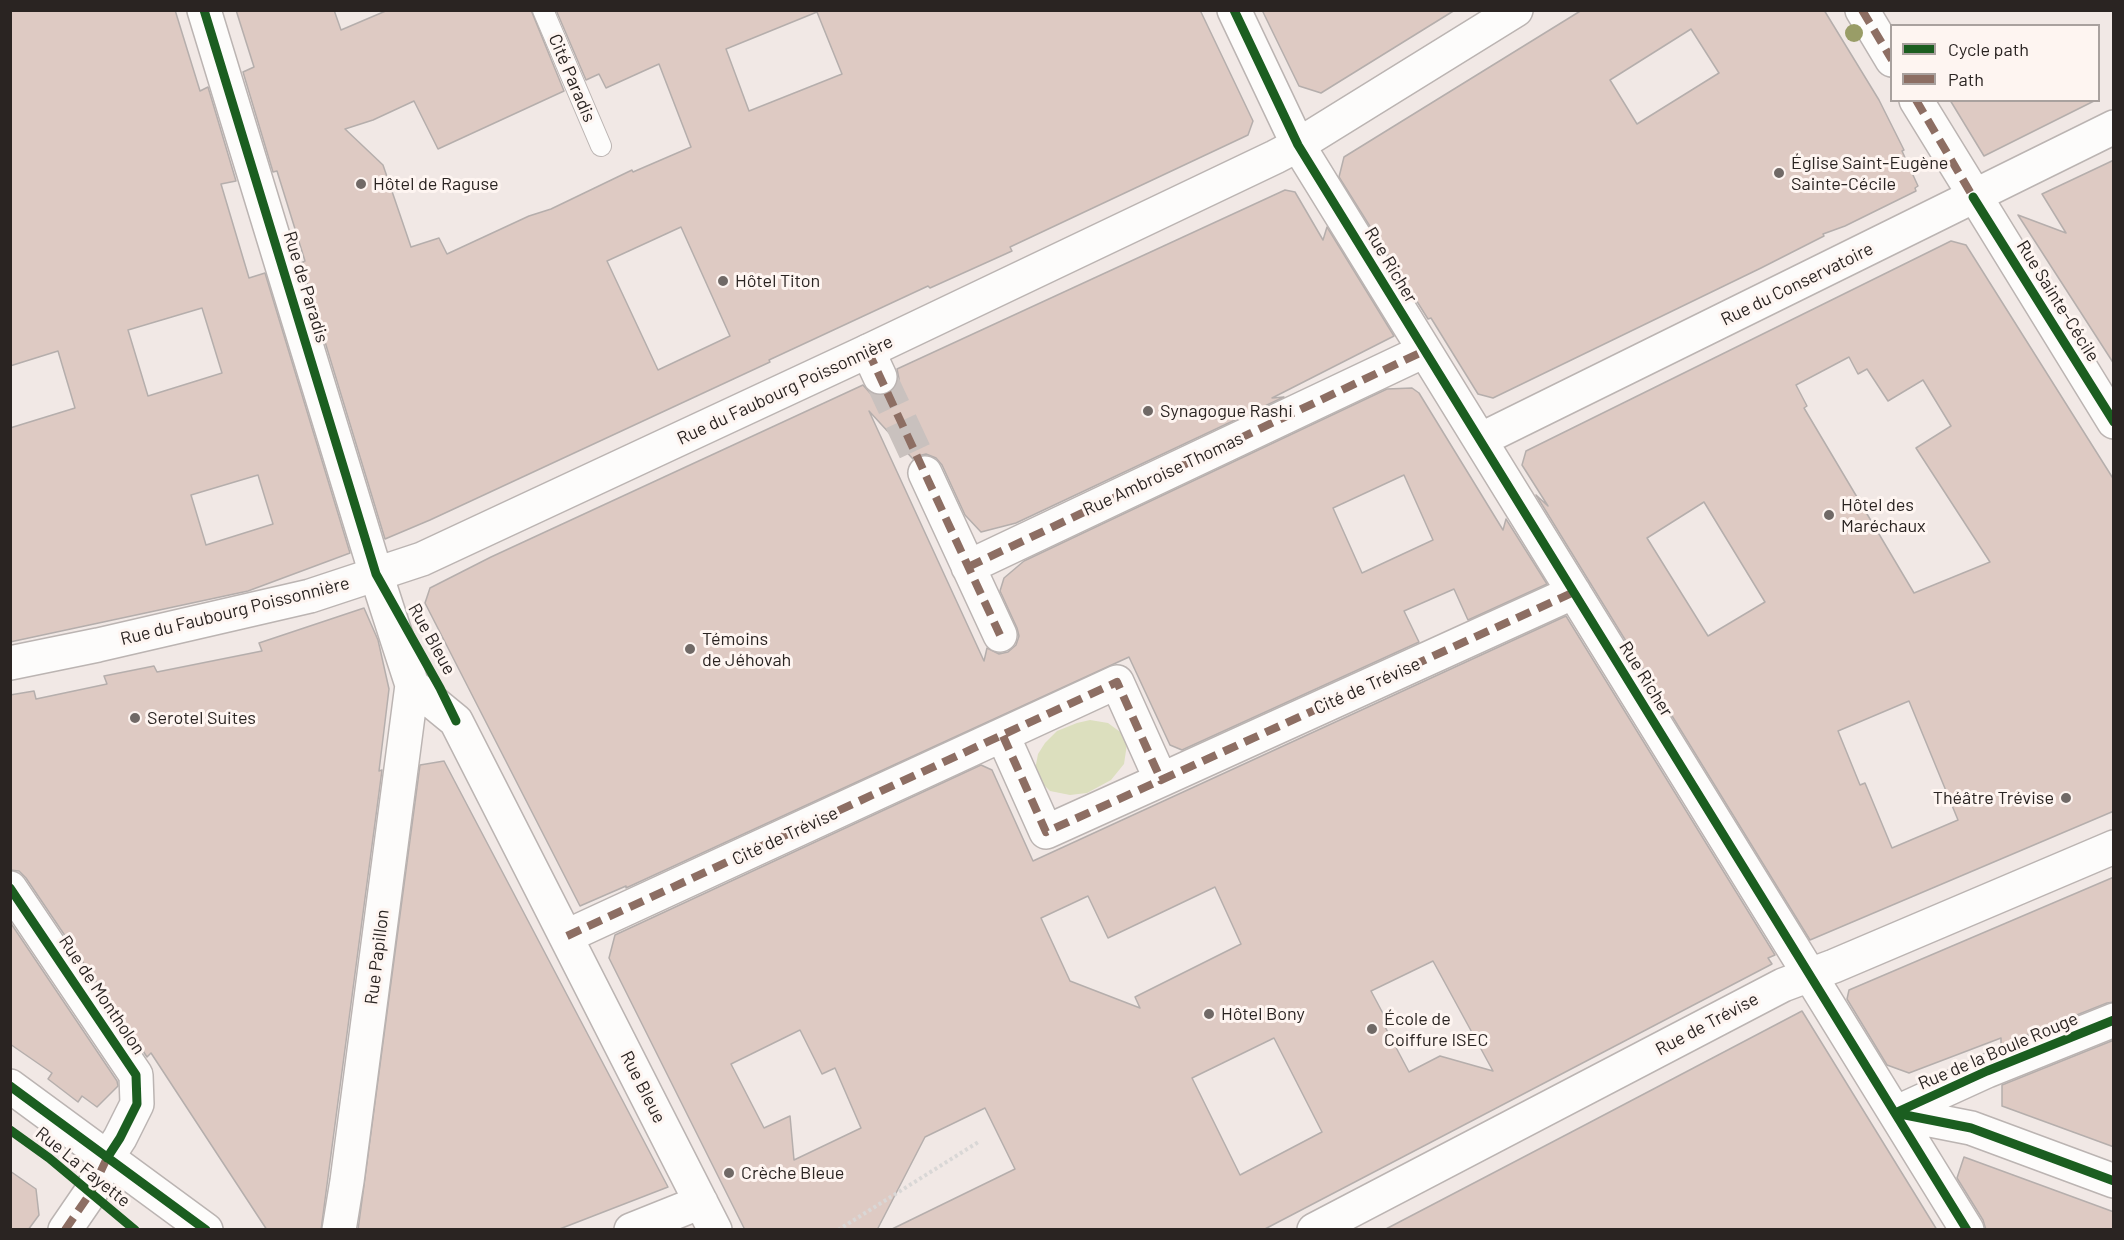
<!DOCTYPE html>
<meta charset="utf-8">
<style>
body{margin:0}
#map{position:relative;width:2124px;height:1240px;overflow:hidden;background:#f1e8e5;font-family:Barlow,sans-serif}
canvas{display:block}
.frame{position:absolute;inset:0;border:12px solid #2a2422;pointer-events:none}
.legend{position:absolute;left:1890px;top:24px;width:210px;height:78px;box-sizing:border-box;background:#fef5f1;border:2px solid #a9a19e;margin:0;padding:8px 10px;list-style:none;font-size:18px;color:#2a2422}
.legend li{display:flex;align-items:center;gap:12px;height:30px}
.legend b{width:30px;border:2px solid #a9a19e}
</style>
<div id="map">
<canvas width="2124" height="1240"></canvas>
<div class="frame"></div>
<ul class="legend">
<li><b style="height:8px;background:#1b5e20"></b>Cycle path</li>
<li><b style="height:8px;background:#8d6e63"></b>Path</li>
</ul>
</div>
<script>
const c = document.querySelector('canvas').getContext('2d');
c.lineJoin = 'round';
function fillPath(path, color) { c.fillStyle = color; c.fill(path, 'evenodd'); }
const toPath = rows => new Path2D(rows.map(r => 'M' + r).join(''));
function trace(path, color, width, dash) { c.strokeStyle = color; c.lineWidth = width; c.lineCap = dash ? 'butt' : 'round'; c.setLineDash(dash || []); c.stroke(path); }
function drawText(font, color, halo, rows, align = 'center') {
  c.font = font + ' Barlow,sans-serif'; c.lineWidth = 6; c.setLineDash([]); c.textBaseline = 'middle'; c.strokeStyle = halo; c.fillStyle = color; for (const [text, x, y, turn = 0] of rows) {
    c.save(); c.translate(x, y); c.rotate((+turn || 0) * Math.PI / 180); c.textAlign = isNaN(turn) ? turn : align; if (halo) c.strokeText(text, 0, 0); c.fillText(text, 0, 0); c.restore();
  }
}
const green = toPath([
 [1090,720,1108,723,1123,734,1127,744,1124,764,1111,780,1087,793,1070,795,1050,791,1041,782,1035,770,1038,754,1045,743,1057,731,1077,723]
]);
const building = toPath([
 [10,10,175,10,200,91,208,87,236,181,221,184,249,278,265,273,350,553,248,591,10,642,10,428,75,408,58,351,10,366,10,10],
 [202,308,222,373,148,396,128,330,202,308],
 [258,475,273,524,206,545,191,495,258,475],
 [236,10,334,10,341,30,388,10,531,10,564,91,438,149,414,101,373,120,345,129,383,165,411,247,439,238,447,254,529,216,551,209,632,170,633,172,691,147,659,64,606,88,599,74,586,80,556,10,1200,10,1253,121,1248,135,1010,247,1012,251,930,288,928,286,769,360,770,362,430,520,385,539,301,263,305,261,277,171,273,172,243,72,254,67,236,10],
 [817,12,842,74,749,111,726,49,817,12],
 [681,227,730,336,658,370,607,261,681,227],
 [1262,10,1455,10,1321,93,1299,86,1262,10],
 [1582,10,1824,10,1879,100,1904,150,1902,151,1918,186,1915,188,1916,191,1845,226,1823,234,1824,236,1761,268,1493,398,1478,394,1431,318,1428,319,1339,177,1344,157,1582,10],
 [1691,29,1719,73,1637,124,1610,80,1691,29],
 [1950,100,2096,100,1984,156,1950,100],
 [2114,160,2114,364,2018,215,2066,233,2042,194,2114,160],
 [1285,190,1295,192,1323,240,1327,227,1394,336,1272,398,1284,397,1016,523,981,532,965,515,942,465,936,458,926,454,918,456,913,459,869,411,984,661,987,648,999,654,1008,652,1016,645,1019,636,1017,628,1000,591,1004,578,1024,561,1387,389,1412,388,1419,393,1503,530,1506,519,1547,584,1468,620,1454,589,1404,611,1419,642,1182,750,1170,745,1129,657,626,888,626,886,580,906,425,603,430,588,491,557,863,385,870,393,878,396,888,394,896,387,899,379,897,369,1285,190],
 [1404,475,1433,540,1362,573,1333,508,1404,475],
 [1951,241,1966,245,2114,480,2114,811,1810,940,1536,495,1548,506,1522,465,1526,451,1951,241],
 [1849,357,1858,374,1867,369,1888,401,1923,380,1951,426,1916,448,1990,562,1914,593,1804,408,1807,406,1796,385,1849,357],
 [1704,502,1765,602,1708,636,1647,538,1704,502],
 [1909,701,1958,820,1892,848,1865,783,1860,785,1838,731,1909,701],
 [364,608,378,640,389,689,379,771,382,770,321,1230,267,1230,151,1053,147,1057,26,878,19,871,10,870,10,695,34,691,36,699,107,684,104,676,154,666,157,672,262,651,259,643,364,608],
 [1566,616,1775,955,1768,958,1772,964,1263,1230,890,1230,1015,1169,985,1108,925,1137,877,1230,745,1230,609,958,615,935,981,765,992,770,1033,861,1566,616],
 [1215,887,1241,944,1135,997,1140,1008,1070,981,1041,918,1088,896,1108,938,1215,887],
 [1433,961,1493,1071,1440,1056,1409,1072,1383,1023,1387,1021,1371,991,1433,961],
 [800,1030,822,1074,835,1068,861,1128,794,1160,790,1116,764,1128,731,1064,800,1030],
 [1274,1038,1322,1132,1240,1175,1192,1078,1274,1038],
 [444,761,668,1187,557,1230,358,1230,420,765,444,761],
 [2114,877,2114,1002,2107,1003,2001,1045,2001,1038,1909,1073,1887,1065,1847,999,1849,990,2114,877],
 [10,922,117,1081,118,1086,97,1107,82,1096,78,1102,48,1079,52,1073,10,1044,10,922],
 [1802,1011,1937,1230,1384,1230,1583,1126,1802,1011],
 [2114,1040,2114,1147,2002,1106,2002,1085,2114,1040],
 [1964,1157,2114,1212,2114,1230,1986,1230,1983,1220,1957,1178,1964,1157],
 [10,1171,36,1189,39,1215,28,1230,10,1230,10,1171]
]);
const streetTunnel = toPath([
 [880,377,925,473]
]);
const path = toPath([
 [838,1230,980,1141]
]);
const lane = toPath([
 [543,10,601,146]
]);
const street = toPath([
 [204,10,376,574,412,685,456,721,715,1230],
 [1234,10,1298,145,1967,1230],
 [1862,10,1892,60],
 [1916,100,2114,422],
 [868,351,880,377],
 [1480,440,2114,127],
 [925,473,1000,635],
 [968,567,1424,351],
 [1003,736,1046,832,1161,780],
 [10,888,136,1075,137,1104,120,1138,107,1158,91,1192,65,1230],
 [567,936,1117,682,1161,780,1574,592],
 [1895,1113,1987,1071,2114,1020],
 [1895,1113,1971,1128,2114,1181],
 [339,1230,347,1181,412,685],
 [631,1230,701,1202],
 [1314,1230,1783,985,1834,966,2114,847]
]);
const secondary = toPath([
 [10,663,98,645,310,596,422,559,868,351,1275,157,1298,145,1516,10],
 [10,1086,206,1230]
]);
const quiet = toPath([
 [1862,10,1892,60],
 [1916,100,1973,197],
 [868,351,1000,635],
 [968,567,1424,351],
 [1003,736,1046,832,1161,780],
 [567,936,1117,682,1161,780,1574,592],
 [65,1230,91,1192,107,1158]
]);
const cycleway = toPath([
 [204,10,376,574,440,688,456,721],
 [1234,10,1298,145,1967,1230],
 [1973,197,2114,422],
 [10,888,136,1075,137,1104,120,1138,107,1158],
 [10,1086,206,1230],
 [1895,1113,1987,1071,2114,1020],
 [1895,1113,1971,1128,2114,1181],
 [10,1130,49,1158,135,1230]
]);
const trees = [
 [1854,33]
];
const markers = [
 [1779,173,6,"#706966"],
 [361,184,6,"#706966"],
 [723,281,6,"#706966"],
 [1148,411,6,"#706966"],
 [1829,515,6,"#706966"],
 [690,649,6,"#706966"],
 [135,718,6,"#706966"],
 [2066,798,6,"#706966"],
 [1209,1014,6,"#706966"],
 [1372,1029,6,"#706966"],
 [729,1173,6,"#706966"]
];
const streetNames = [
 ["Cité Paradis",572,78,67],
 ["Rue Richer",1391,265,59],
 ["Rue du Conservatoire",1797,284,-26],
 ["Rue de Paradis",306,287,73],
 ["Rue Sainte-Cécile",2058,301,58],
 ["Rue du Faubourg Poissonnière",785,390,-25],
 ["Rue Ambroise Thomas",1163,474,-25],
 ["Rue du Faubourg Poissonnière",235,611,-14],
 ["Rue Bleue",432,639,61],
 ["Rue Richer",1646,679,58],
 ["Cité de Trévise",1367,686,-24],
 ["Cité de Trévise",785,836,-25],
 ["Rue Papillon",377,957,-83],
 ["Rue de Montholon",102,995,56],
 ["Rue de Trévise",1707,1024,-28],
 ["Rue de la Boule Rouge",1998,1051,-23],
 ["Rue Bleue",643,1087,63],
 ["Rue La Fayette",83,1167,39]
];
const poiNames = [
 ["Église Saint-Eugène",1791,163],
 ["Sainte-Cécile",1791,184],
 ["Hôtel de Raguse",373,184],
 ["Hôtel Titon",735,281],
 ["Synagogue Rashi",1160,411],
 ["Hôtel des",1841,505],
 ["Maréchaux",1841,526],
 ["Témoins",702,639],
 ["de Jéhovah",702,660],
 ["Serotel Suites",147,718],
 ["Théâtre Trévise",2054,798,"right"],
 ["Hôtel Bony",1221,1014],
 ["École de",1384,1019],
 ["Coiffure ISEC",1384,1040],
 ["Crèche Bleue",741,1173]
];
fillPath(green, '#dcdfbe');
fillPath(building, '#decac3');
trace(building, '#b5aeac', 1.5);
trace(streetTunnel, '#c9c1be', 33, [33, 16]);
trace(lane, '#bbb4b2', 22);
trace(street, '#bbb4b2', 36);
trace(secondary, '#bbb4b2', 36);
trace(path, '#d9d7d6', 4, [3, 3]);
trace(lane, '#fdfcfb', 20);
trace(street, '#fdfcfb', 33);
trace(secondary, '#fdfcfb', 33);
trace(quiet, '#8d6e63', 8, [15, 8]);
trace(cycleway, '#1b5e20', 9);
c.fillStyle = '#999d67';
for (const [x, y] of trees) { c.beginPath(); c.arc(x, y, 9, 0, 2 * Math.PI); c.fill(); }
for (const [x, y, r, color] of markers) { const dot = new Path2D(); dot.arc(x, y, r, 0, 2 * Math.PI); c.fillStyle = color; c.fill(dot); trace(dot, '#fef5f1', 2); }
drawText('18px', '#2a2422', '#fef5f1', streetNames);
drawText('18px', '#2a2422', '#fef5f1', poiNames, 'left');
</script>
